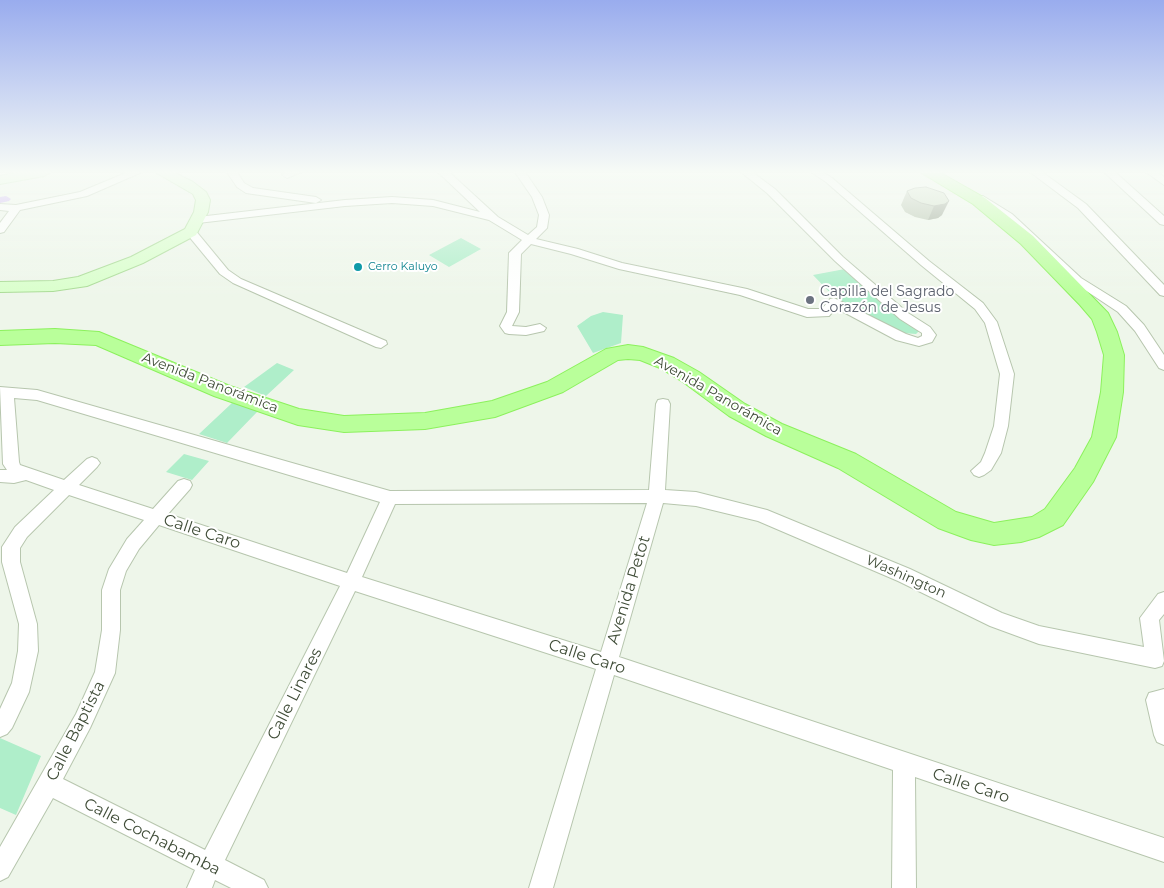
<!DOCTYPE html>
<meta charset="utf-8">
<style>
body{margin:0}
canvas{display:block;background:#eef6ea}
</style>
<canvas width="1164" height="888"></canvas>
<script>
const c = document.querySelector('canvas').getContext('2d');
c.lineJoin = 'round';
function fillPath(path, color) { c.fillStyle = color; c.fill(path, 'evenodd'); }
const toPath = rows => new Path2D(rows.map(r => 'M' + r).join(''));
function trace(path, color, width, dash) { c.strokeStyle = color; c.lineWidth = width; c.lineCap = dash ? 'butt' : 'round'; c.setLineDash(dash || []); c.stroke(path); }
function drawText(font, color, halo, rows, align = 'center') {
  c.font = font + ' Montserrat,sans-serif'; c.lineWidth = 4; c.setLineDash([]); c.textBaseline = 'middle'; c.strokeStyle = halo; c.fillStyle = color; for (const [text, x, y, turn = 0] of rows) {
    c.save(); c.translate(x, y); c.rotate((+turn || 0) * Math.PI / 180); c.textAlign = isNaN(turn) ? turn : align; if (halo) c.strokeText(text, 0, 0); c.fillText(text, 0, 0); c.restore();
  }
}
const green = toPath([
 [461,238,481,249,449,267,429,255],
 [845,269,895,314,919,331,916,334,903,333,837,300,813,275],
 [603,312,623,315,621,343,593,353,577,326,591,316],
 [277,363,294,370,266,396,244,387],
 [232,403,258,411,227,443,199,434],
 [184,454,209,461,192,480,166,472],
 [0,738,41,756,16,815,0,808]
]);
const canal = toPath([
 [6,196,11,199,9,201,0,203,0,197,6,196]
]);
const street = toPath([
 [128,172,142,172,87,196,20,210,4,232,0,233,0,223,9,211,0,210,0,204,16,205,80,192,128,172],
 [227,172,237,172,244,183,253,188,316,197,321,200,316,203,246,193,237,187,227,172],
 [301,172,287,178,282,175,286,172,301,172],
 [438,172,449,172,498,217,528,235,537,227,539,215,532,197,515,172,525,172,542,197,549,215,547,228,536,239,578,249,622,263,747,289,808,309,822,309,830,299,834,298,906,334,918,338,922,336,922,333,900,319,835,261,767,193,741,172,752,172,775,189,843,257,908,313,930,327,936,335,932,342,919,346,896,340,836,308,829,316,807,317,740,295,619,269,571,254,531,244,521,254,519,312,512,326,526,327,540,324,546,328,544,331,526,335,509,334,505,333,500,326,507,312,509,253,522,240,489,220,433,206,392,203,345,206,198,223,193,220,198,217,345,200,392,197,433,200,480,212,438,172],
 [811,172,823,172,832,178,929,261,983,303,997,322,1014,374,1008,426,1001,453,991,470,984,475,979,477,974,475,971,471,981,462,985,453,994,426,1000,374,985,323,975,309,921,265,826,182,811,172],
 [1030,172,1042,172,1086,204,1164,285,1164,296,1160,295,1078,208,1030,172],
 [1104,172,1115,172,1164,216,1164,225,1160,224,1104,172],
 [1146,172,1157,172,1164,177,1164,185,1146,172],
 [983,196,1012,214,1081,278,1126,306,1144,325,1164,355,1164,370,1159,368,1135,331,1118,312,1073,282,1004,218,979,201,978,199,983,196],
 [191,229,195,230,228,270,241,279,386,341,387,344,381,348,376,347,233,283,220,274,187,234,186,232,187,230,191,229],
 [0,387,37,390,390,491,649,490,656,404,658,400,663,399,668,400,670,404,665,490,696,492,767,510,910,569,1002,613,1039,626,1144,647,1140,618,1158,594,1164,592,1164,614,1159,620,1164,661,1162,666,1155,668,1039,644,990,626,898,581,758,521,696,506,663,503,619,657,1164,838,1164,862,915,777,916,888,892,888,893,770,614,675,553,888,529,888,596,669,355,591,225,860,264,880,268,888,231,888,215,880,212,888,187,888,195,870,53,798,8,877,0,881,0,847,76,714,95,672,102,630,102,590,109,569,127,539,144,520,69,495,27,537,20,548,20,562,37,624,38,651,29,692,12,728,7,734,0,737,0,709,12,683,18,651,19,624,2,562,2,547,15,527,54,490,26,480,14,483,0,482,0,470,7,470,3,464,0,387],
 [14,398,37,400,380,502,347,573,168,514,190,489,192,485,190,481,184,479,178,481,153,509,79,485,97,467,100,463,97,459,92,457,87,459,64,480,20,465,19,462,14,398],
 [647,503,601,652,362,577,395,504,647,503],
 [159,525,340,586,205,850,63,779,90,728,115,673,120,630,120,590,126,571,139,549,159,525],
 [1164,689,1164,745,1157,742,1154,735,1146,700,1149,693,1164,689]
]);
const secondary = toPath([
 [20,172,51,172,44,176,0,184,0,176,20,172],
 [155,172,173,172,193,182,206,192,210,200,208,212,196,235,143,263,87,286,53,291,0,292,0,282,53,281,78,277,131,257,185,229,194,212,196,200,193,194,155,172]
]);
const primary = toPath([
 [920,172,939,172,985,198,1033,236,1108,313,1117,332,1124,355,1123,392,1116,437,1093,482,1063,525,1039,537,1021,542,994,545,971,540,938,528,838,468,766,436,729,416,683,382,660,368,640,360,628,359,618,360,563,392,495,417,425,429,344,432,298,425,214,396,96,345,55,343,0,345,0,331,55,329,99,332,230,386,299,409,344,416,425,413,492,401,547,382,606,349,628,345,643,347,674,358,699,372,745,404,782,424,856,454,956,512,994,523,1032,517,1045,509,1075,468,1092,437,1101,392,1104,355,1097,332,1092,319,1080,305,1021,244,973,204,920,172]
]);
const wall = toPath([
 [907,191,944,193,942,215,938,218,928,220,915,217,905,212,901,205]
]);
const shadedWall = toPath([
 [949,201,942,215,938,218,928,220,934,206]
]);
const building = toPath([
 [926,187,944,193,949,201,945,204,934,206,921,203,911,198,907,191,915,188,926,187]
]);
const markers = [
 [358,267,5,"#0f9aa8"],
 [810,300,5,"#6b7280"]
];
const farCulturenames = [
 ["Cerro Kaluyo",368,267]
];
const worshipNames = [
 ["Capilla del Sagrado",820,292],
 ["Corazón de Jesus",820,308]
];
const streetNames = [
 ["Avenida Panorámica",210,383,21],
 ["Avenida Panorámica",718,396,30],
 ["Washington",906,577,24]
];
const nearStreetnames = [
 ["Calle Caro",202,532,18],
 ["Avenida Petot",629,590,-73],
 ["Calle Caro",587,657,18],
 ["Calle Linares",295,694,-63],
 ["Calle Baptista",76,731,-63],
 ["Calle Caro",971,786,18],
 ["Calle Cochabamba",152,837,27]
];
fillPath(green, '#afeeca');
fillPath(canal, '#c3a1f8');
trace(street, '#b7c6ae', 2);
trace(secondary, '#a9db95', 2);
trace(primary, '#8cf15d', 2);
fillPath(street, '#fff');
fillPath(secondary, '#d9ffcb');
fillPath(primary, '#b9ff9a');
fillPath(wall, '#adbba3');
fillPath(shadedWall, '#8d9985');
fillPath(building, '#c9dabe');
trace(building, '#8d9985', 1);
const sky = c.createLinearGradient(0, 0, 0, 297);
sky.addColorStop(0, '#99acee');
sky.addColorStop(0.58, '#f7fbf6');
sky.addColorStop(1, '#f7fbf600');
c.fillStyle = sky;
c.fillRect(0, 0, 1164, 297);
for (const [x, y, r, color] of markers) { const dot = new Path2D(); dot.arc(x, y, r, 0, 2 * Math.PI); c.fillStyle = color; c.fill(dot); trace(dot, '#fff', 2); }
drawText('11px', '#0d838f', '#fff', farCulturenames, 'left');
drawText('14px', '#5b616d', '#fff', worshipNames, 'left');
drawText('14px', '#3f4c37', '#fff', streetNames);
drawText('16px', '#3f4c37', '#fff', nearStreetnames);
</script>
